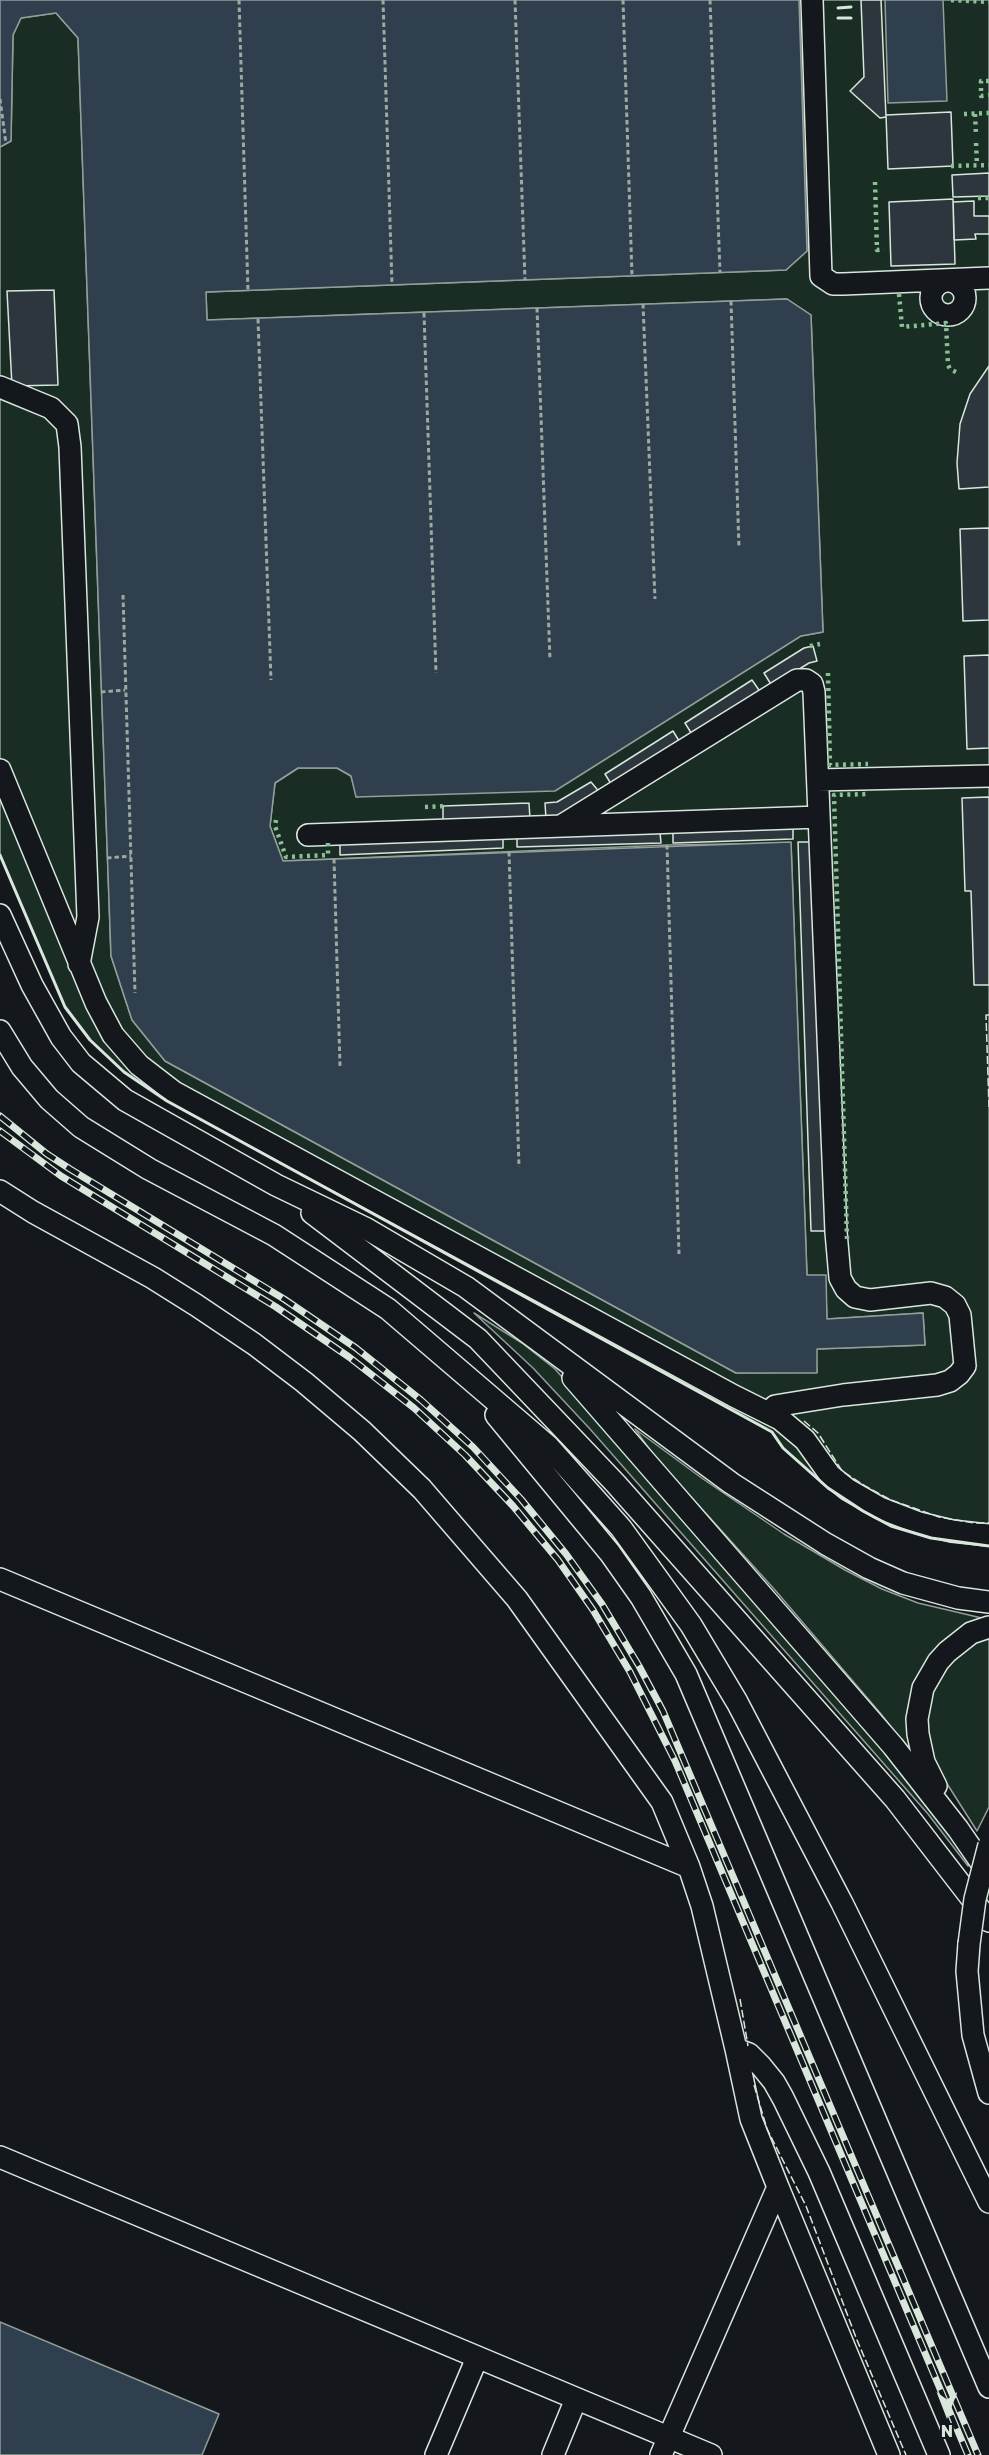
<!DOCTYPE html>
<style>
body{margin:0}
#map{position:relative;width:989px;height:2455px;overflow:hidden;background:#14181c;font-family:"Golos Text",sans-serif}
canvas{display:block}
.north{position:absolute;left:917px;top:2383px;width:60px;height:60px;-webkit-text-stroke:4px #14181c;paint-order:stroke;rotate:180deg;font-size:16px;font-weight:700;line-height:24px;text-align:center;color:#d8e6dc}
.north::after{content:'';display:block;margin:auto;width:21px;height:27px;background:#d8e6dc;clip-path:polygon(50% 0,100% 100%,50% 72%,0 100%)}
</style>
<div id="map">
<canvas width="989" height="2455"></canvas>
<div class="north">N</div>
</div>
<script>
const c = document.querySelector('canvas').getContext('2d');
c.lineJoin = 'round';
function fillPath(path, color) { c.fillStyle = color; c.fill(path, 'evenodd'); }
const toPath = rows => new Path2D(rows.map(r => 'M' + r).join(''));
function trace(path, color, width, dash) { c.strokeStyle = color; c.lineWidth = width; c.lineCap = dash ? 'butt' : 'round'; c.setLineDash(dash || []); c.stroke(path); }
const green = toPath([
 [799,0,989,0,989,1546,931,1538,891,1526,863,1511,828,1488,783,1448,772,1432,167,1101,124,1072,90,1040,65,1007,0,855,0,147,11,141,13,35,21,18,56,13,78,38,111,956,132,1020,165,1061,736,1373,817,1372,816,1349,925,1345,923,1313,827,1319,825,1276,807,1276,791,843,667,845,283,861,270,826,275,783,298,768,337,768,351,776,357,797,801,636,823,632,811,315,787,299,207,320,206,292,786,270,807,251,799,0],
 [474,1313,522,1343,555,1369,879,1738,969,1861,968,1866,928,1814,590,1429,533,1368,474,1313],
 [635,1429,703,1479,784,1534,845,1570,882,1589,918,1603,986,1619,934,1655,917,1760,881,1714,775,1590,655,1457,635,1429],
 [989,1637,989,1807,977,1831,932,1760,925,1721,929,1697,939,1676,955,1656,975,1642,989,1637]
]);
const water = toPath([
 [0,0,799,0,807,251,786,270,206,292,207,320,787,299,811,315,823,632,801,636,555,791,356,797,351,776,337,768,298,768,275,783,270,826,283,861,791,842,807,1275,826,1275,827,1319,923,1313,925,1345,817,1349,817,1373,736,1373,165,1061,132,1020,111,956,78,38,56,13,21,18,13,35,11,141,0,147,0,0],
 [885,0,943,0,947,101,888,103,885,0],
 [0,2322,219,2414,202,2455,0,2455,0,2322]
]);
const building = toPath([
 [861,0,881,0,886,117,880,118,850,91,864,77,861,0],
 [951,112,953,166,888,169,886,115,951,112],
 [989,173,989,196,953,197,952,175,989,173],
 [953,199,955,264,891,266,889,202,953,199],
 [974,201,974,216,989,216,989,234,975,234,976,239,954,240,953,202,974,201],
 [54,290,58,385,12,386,7,291,54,290],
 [989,366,989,487,959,489,957,463,960,424,970,394,989,366],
 [989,528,989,620,963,621,960,529,989,528],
 [813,646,817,661,809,663,772,686,764,673,804,648,813,646],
 [989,655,989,748,967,749,964,656,989,655],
 [752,680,761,693,693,736,685,723,752,680],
 [673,731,681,744,613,787,605,774,673,731],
 [591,782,601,794,555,819,546,819,545,803,557,802,591,782],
 [989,797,989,985,974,985,971,891,965,891,962,798,989,797],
 [529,803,530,819,443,823,443,806,529,803],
 [793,827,793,839,673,843,673,830,793,827],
 [660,832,661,843,517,847,517,836,660,832],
 [503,837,503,848,340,855,340,844,503,837],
 [798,842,812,842,826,1231,811,1231,798,842]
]);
const path = toPath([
 [239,0,248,291],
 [383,0,392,285],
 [515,0,525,280],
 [623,0,632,276],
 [710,0,720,272],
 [0,99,6,144],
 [731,301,739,548],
 [643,304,655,599],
 [537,308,550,660],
 [424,313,436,673],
 [258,319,271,680],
 [123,595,135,993],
 [101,692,125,690],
 [667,845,679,1254],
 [509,852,519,1167],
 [107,858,131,856],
 [334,859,340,1066]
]);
const minor = toPath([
 [812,0,821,276,833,284,843,284,989,278],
 '931 298a17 17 0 1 1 34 0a17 17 0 1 1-34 0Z',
 [0,387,51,408,67,424,70,447,88,917,79,964],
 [0,770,96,1003,113,1035,139,1065,174,1092,734,1396,780,1419,805,1440,830,1475,847,1489,880,1508,919,1523,952,1531,989,1535],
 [818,780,989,776],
 [561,826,797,680,806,680,812,684,814,692,836,1232,840,1278,846,1289,855,1297,870,1300,931,1293,945,1297,955,1305,960,1315,965,1366,959,1374,950,1381,937,1385,843,1395,787,1404,775,1406,770,1413],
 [308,835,819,817],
 [0,915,32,985,61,1037,81,1063,125,1100,276,1185,367,1229,466,1287,731,1483,826,1544,869,1568,903,1583,958,1598,989,1602],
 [0,1031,22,1067,49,1099,81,1127,149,1169,274,1235,388,1309,548,1446,621,1528,691,1625,737,1702,842,1903,989,2202],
 [0,1191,33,1212,153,1278,196,1305,254,1344,304,1382,362,1431,422,1489,517,1599,662,1802,689,1867,702,1906,736,2049,749,2054,761,2066,774,2082,783,2098,819,2172,939,2455],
 [312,1213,478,1339,616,1484,895,1799,989,1921],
 [573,1378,893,1746,958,1829,989,1874],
 [496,1415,610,1553,641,1597,686,1674,989,2387],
 [0,1579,689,1867],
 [936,1786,924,1762,918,1734,917,1719,923,1688,938,1662,947,1652,971,1633,989,1627],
 [969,1944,967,1971,973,2035,989,2093],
 [736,2049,751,2119,778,2187],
 [0,2157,711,2455],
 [436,2455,477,2358],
 [553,2455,576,2399],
 [661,2455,778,2187,889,2455]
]);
const rail = toPath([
 [0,1116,47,1154,70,1169,284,1299,356,1348,421,1400,473,1447,521,1499,566,1554,602,1604,639,1666,663,1711,978,2455],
 [0,1131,61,1176,276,1307,349,1357,414,1408,465,1455,513,1506,558,1560,593,1610,630,1672,675,1761,968,2455]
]);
const minorBridge = toPath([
 [969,1944,975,1899,989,1845]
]);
const hedge = toPath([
 [951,0,989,2],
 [989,81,981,81,981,96,989,95],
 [964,114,989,113],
 [975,114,976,135],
 [976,143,977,165],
 [951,166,989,165],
 [875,182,877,250,884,249],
 [978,198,989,198],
 [899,294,902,327,946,323,948,365,950,369,956,372],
 [810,646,820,644],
 [828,673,830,765,868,764],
 [425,807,447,806],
 [276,820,275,826,286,857,328,855,328,843],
 [847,1239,834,795,869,794]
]);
const fence = toPath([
 [989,1015,986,1015,989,1107],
 [804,1421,818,1433,842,1471,865,1486,891,1500,939,1517,974,1523,989,1523],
 [740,1999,748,2046],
 [754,2085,767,2129,806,2206,857,2340,906,2455]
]);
const wall = toPath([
 [838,8,851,7],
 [838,18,851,18],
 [0,855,65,1007,90,1040,124,1072,167,1101,772,1432,783,1448,828,1488,863,1511,891,1526,931,1538,989,1546]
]);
fillPath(green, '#1a2d24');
trace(green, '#939e99', 1.5);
fillPath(water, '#2f3f4d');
trace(water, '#939e99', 1.5);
fillPath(building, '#2c363c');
trace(building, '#d8e6dc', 1.5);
trace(minor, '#d8e6dc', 24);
trace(path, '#9da8a2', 3, [4.5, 3]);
trace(minor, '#14181c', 21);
trace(rail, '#d8e6dc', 7);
trace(rail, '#14181c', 4.5, [14]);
trace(minorBridge, '#d8e6dc', 24, []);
trace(minorBridge, '#14181c', 21);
trace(hedge, '#8ac095', 4.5, [3, 4.5]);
trace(fence, '#d8e6dc', 1.5, [8, 3]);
trace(wall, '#d8e6dc', 3);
</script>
